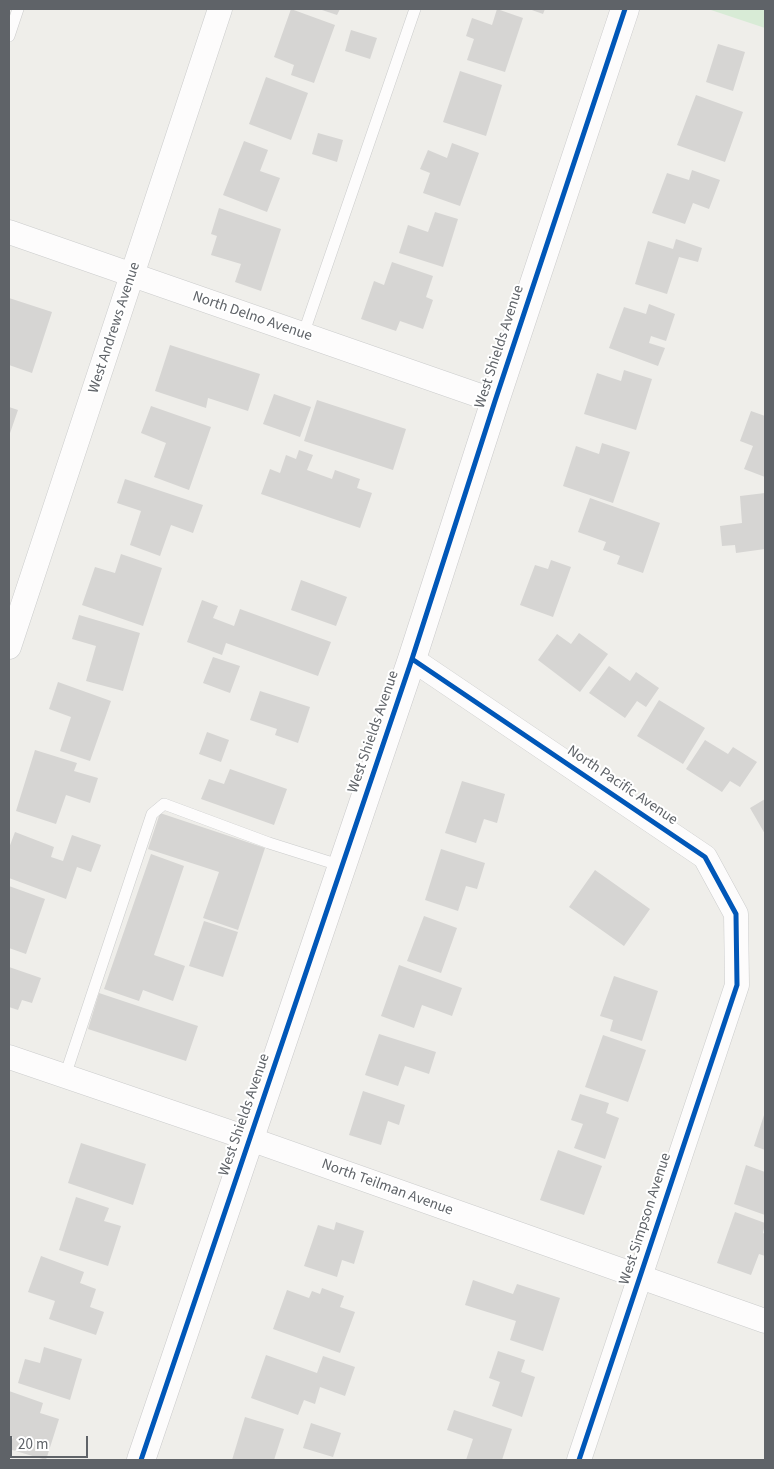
<!DOCTYPE html>
<style>
body{margin:0}
#map{position:relative;width:774px;height:1469px;overflow:hidden;background:#efeeea;font-family:"Source Sans 3",sans-serif}
canvas{display:block}
.frame{position:absolute;inset:0;border:10px solid #5f6368;pointer-events:none}
.scale{position:absolute;left:10px;top:1436px;width:78px;height:22px;box-sizing:border-box;border:2px solid #5f6368;border-top:0;padding-left:6px;font-size:15px;line-height:18px;white-space:nowrap;color:#5f6368;-webkit-text-stroke:4px #fff;paint-order:stroke}
</style>
<div id="map">
<canvas width="774" height="1469"></canvas>
<div class="frame"></div>
<div class="scale">20 m</div>
</div>
<script>
const c = document.querySelector('canvas').getContext('2d');
c.lineJoin = 'round';
function fillPath(path, color) { c.fillStyle = color; c.fill(path, 'evenodd'); }
const toPath = rows => new Path2D(rows.map(r => 'M' + r).join(''));
function trace(path, color, width, dash) { c.strokeStyle = color; c.lineWidth = width; c.lineCap = dash ? 'butt' : 'round'; c.setLineDash(dash || []); c.stroke(path); }
function drawText(font, color, halo, rows, align = 'center') {
  c.font = font + ' "Source Sans 3",sans-serif'; c.lineWidth = 4; c.setLineDash([]); c.textBaseline = 'middle'; c.strokeStyle = halo; c.fillStyle = color; for (const [text, x, y, turn = 0] of rows) {
    c.save(); c.translate(x, y); c.rotate((+turn || 0) * Math.PI / 180); c.textAlign = isNaN(turn) ? turn : align; if (halo) c.strokeText(text, 0, 0); c.fillText(text, 0, 0); c.restore();
  }
}
const green = toPath([
 [708,9,765,9,765,28]
]);
const building = toPath([
 [291,9,335,25,314,83,291,75,294,65,274,57],
 [319,9,340,9,337,15],
 [497,9,523,18,505,72,467,60,474,39,466,36,472,18,492,25],
 [529,9,545,9,543,14],
 [351,30,377,38,370,59,345,51],
 [718,44,745,52,733,91,706,82],
 [460,71,502,85,486,136,443,122],
 [266,77,308,93,291,140,249,124],
 [696,95,743,112,725,162,677,145],
 [318,133,343,140,337,162,312,154],
 [244,141,268,150,260,171,280,178,267,212,223,195],
 [452,143,479,153,460,206,423,193,430,173,420,169,428,150,447,158],
 [692,170,720,180,709,209,693,203,685,224,652,213,667,173,689,180],
 [219,208,281,229,261,291,235,282,241,264,211,255,217,236,211,234],
 [435,212,458,219,443,267,399,253,408,225,428,232],
 [676,239,702,248,698,262,679,257,667,294,635,284,648,241,673,249],
 [392,262,433,276,426,297,433,300,423,329,400,321,396,331,361,319,374,281,384,285],
 [9,298,52,312,32,373,9,365],
 [649,304,675,314,666,341,651,336,649,343,665,348,658,366,609,348,624,307,646,314],
 [170,345,260,374,248,411,208,398,206,408,155,391],
 [624,370,652,379,636,430,584,414,597,373,621,381],
 [274,394,311,407,300,437,263,424],
 [317,400,406,429,393,470,304,441],
 [151,406,211,427,189,490,154,477,166,443,141,433],
 [9,407,18,410,9,436],
 [751,411,765,416,765,477,744,469,753,446,740,441],
 [602,443,630,452,613,503,563,486,576,446,599,454],
 [299,450,313,455,307,470,332,479,335,470,360,479,357,488,372,493,360,528,261,494,270,469,280,473,286,455,296,459],
 [125,479,203,505,193,533,171,525,160,556,130,545,141,511,117,503],
 [765,493,765,549,736,553,735,545,722,546,720,526,742,523,740,496],
 [590,498,660,523,643,573,617,564,620,556,603,550,606,542,578,532],
 [121,554,162,568,143,626,82,605,95,567,115,573],
 [551,560,571,567,553,617,520,605,535,565,548,569],
 [301,580,347,597,336,626,291,610],
 [202,600,218,606,213,618,234,626,240,609,331,642,318,676,226,643,222,655,187,642],
 [79,615,140,633,123,691,86,681,96,646,72,639],
 [579,633,608,654,580,692,538,660,557,634,571,644],
 [213,657,240,666,230,693,203,683],
 [609,666,630,681,636,672,659,688,646,707,637,701,625,718,589,693],
 [58,682,111,701,90,761,60,751,71,717,49,709],
 [260,691,310,707,298,743,275,735,277,729,250,720],
 [659,700,705,728,683,764,637,736],
 [207,732,229,740,221,762,199,754],
 [705,740,728,754,733,747,757,762,740,787,730,781,722,792,686,769],
 [35,750,77,763,74,771,98,778,90,803,66,795,56,824,16,811],
 [230,769,287,789,274,825,201,799,209,779,224,784],
 [462,781,505,794,497,823,484,819,476,843,445,833],
 [765,799,765,834,750,808],
 [160,813,265,848,238,930,203,918,219,872,148,849],
 [15,832,54,847,51,857,63,861,72,835,101,845,91,872,77,867,66,899,9,878,9,848],
 [441,849,485,863,477,889,466,886,458,911,425,900],
 [151,854,184,866,154,955,185,966,173,1001,143,990,139,1001,104,989],
 [595,870,650,909,624,946,569,907],
 [9,886,45,899,26,954,9,948],
 [424,916,457,928,441,973,407,961],
 [204,921,238,932,223,977,189,966],
 [399,965,462,988,452,1016,422,1005,414,1028,381,1016],
 [9,967,41,978,32,1003,22,1000,18,1010,9,1007],
 [614,976,658,991,642,1041,610,1031,613,1020,600,1016],
 [99,993,198,1026,186,1061,88,1029],
 [379,1034,436,1052,429,1074,405,1066,398,1086,365,1075],
 [603,1035,646,1050,628,1102,585,1087],
 [363,1091,405,1105,399,1125,388,1121,381,1145,349,1135],
 [580,1094,609,1103,606,1113,619,1118,605,1159,574,1148,583,1124,571,1120],
 [765,1112,765,1150,754,1146],
 [81,1143,146,1164,133,1205,68,1183],
 [558,1150,602,1166,584,1215,540,1200],
 [746,1165,765,1172,765,1215,734,1204],
 [76,1197,109,1208,104,1221,121,1226,108,1266,59,1250],
 [735,1212,765,1223,763,1233,765,1234,765,1256,759,1254,751,1275,717,1263],
 [336,1222,364,1231,354,1264,342,1260,337,1277,304,1266,318,1225,334,1230],
 [41,1256,84,1272,80,1283,96,1289,90,1307,104,1312,96,1335,49,1319,55,1301,28,1292],
 [473,1280,513,1294,517,1284,560,1298,543,1351,510,1340,516,1321,465,1305],
 [322,1288,344,1296,340,1307,355,1312,340,1353,273,1329,287,1290,309,1298,312,1291,320,1294],
 [44,1347,82,1359,70,1400,18,1383,25,1359,40,1363],
 [498,1351,525,1360,521,1372,535,1377,522,1417,492,1406,500,1382,489,1378],
 [266,1355,317,1373,323,1356,355,1367,345,1396,320,1387,315,1404,304,1400,298,1415,251,1398],
 [9,1391,43,1403,40,1413,59,1419,46,1460,9,1449,13,1437,9,1436],
 [454,1410,512,1429,502,1460,466,1460,473,1439,447,1430],
 [245,1417,284,1429,274,1460,232,1460],
 [311,1423,341,1433,333,1457,303,1448]
]);
const lane = toPath([
 [9,36,18,9],
 [303,335,415,9],
 [65,1076,152,814,164,804,269,843,342,866]
]);
const street = toPath([
 [9,232,495,401],
 [9,647,220,9],
 [412,659,705,857,736,914,737,985,579,1460],
 [9,1057,250,1139,765,1321]
]);
const secondary = toPath([
 [141,1460,412,659,495,401,625,9]
]);
const cycleway = toPath([
 [412,659,705,857,736,914,737,985,579,1460],
 [141,1460,412,659,495,401,625,9]
]);
const streetNames = [
 ["North Delno Avenue",252,317,19],
 ["West Andrews Avenue",115,328,-72],
 ["West Shields Avenue",500,347,-72],
 ["West Shields Avenue",374,732,-71],
 ["North Pacific Avenue",622,786,34],
 ["West Shields Avenue",245,1115,-71],
 ["North Teilman Avenue",387,1188,20],
 ["West Simpson Avenue",646,1219,-72]
];
fillPath(green, '#d8ebd6');
fillPath(building, '#d6d5d3');
trace(lane, '#cbcccc', 12);
trace(street, '#cbcccc', 25);
trace(secondary, '#cacacb', 29);
trace(lane, '#fdfcfc', 11);
trace(street, '#fdfcfc', 24);
trace(secondary, '#fdfcfc', 28);
trace(cycleway, '#0057b8', 5);
drawText('15px', '#5f6368', '#fff', streetNames);
</script>
